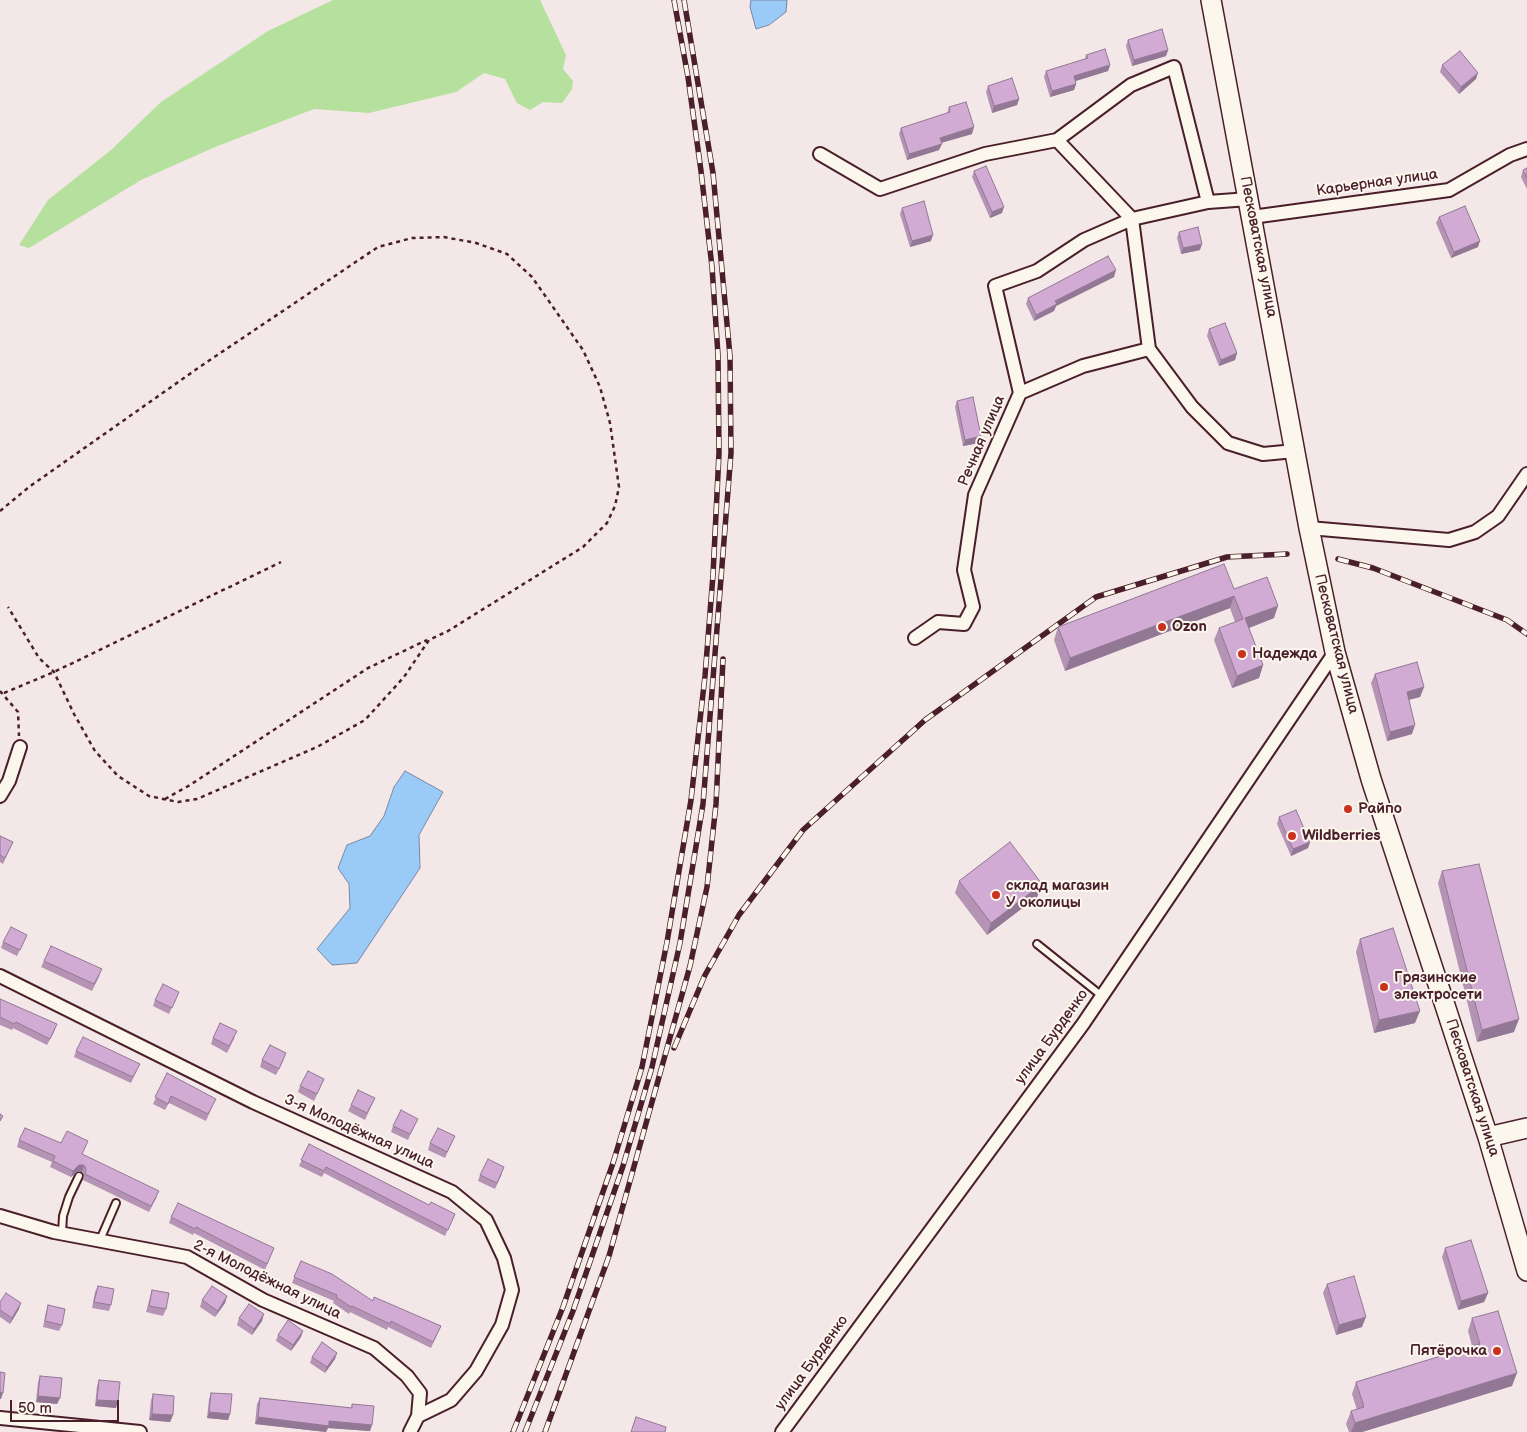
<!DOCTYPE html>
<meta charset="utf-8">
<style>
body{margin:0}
#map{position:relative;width:1527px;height:1432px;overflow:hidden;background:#f3e8e7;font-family:"Balsamiq Sans",sans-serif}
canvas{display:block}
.scale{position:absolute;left:10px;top:1400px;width:109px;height:22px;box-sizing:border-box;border:2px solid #4a1f2b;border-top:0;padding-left:6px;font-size:15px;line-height:18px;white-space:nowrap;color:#4a1f2b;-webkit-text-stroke:4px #fbf7ec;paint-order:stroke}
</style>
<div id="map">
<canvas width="1527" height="1432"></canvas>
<div class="scale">50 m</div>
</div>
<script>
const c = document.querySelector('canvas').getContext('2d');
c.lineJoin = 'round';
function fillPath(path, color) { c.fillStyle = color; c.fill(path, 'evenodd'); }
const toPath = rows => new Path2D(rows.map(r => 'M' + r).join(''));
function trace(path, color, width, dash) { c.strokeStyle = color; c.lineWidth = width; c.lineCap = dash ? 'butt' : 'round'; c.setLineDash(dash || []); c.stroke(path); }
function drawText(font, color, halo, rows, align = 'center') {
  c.font = font + ' "Balsamiq Sans",sans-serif'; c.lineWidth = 4; c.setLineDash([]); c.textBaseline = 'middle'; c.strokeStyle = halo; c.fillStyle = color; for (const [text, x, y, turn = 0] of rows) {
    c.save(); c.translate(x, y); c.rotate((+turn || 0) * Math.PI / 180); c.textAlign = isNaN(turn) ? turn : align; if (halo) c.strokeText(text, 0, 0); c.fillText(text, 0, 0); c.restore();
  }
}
const green = toPath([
 [333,0,540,0,566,55,563,69,573,81,572,89,562,103,543,102,530,110,517,103,505,79,484,73,456,92,369,113,314,109,215,147,141,180,29,248,19,245,48,200,111,150,161,102,268,31]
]);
const water = toPath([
 [751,0,787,0,786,12,769,25,756,29,750,7,751,0],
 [405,771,443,792,419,835,420,868,357,963,332,965,317,949,350,908,349,884,338,868,347,845,370,836,384,816,394,787,405,771]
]);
const path = toPath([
 [0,511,29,487,201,366,378,247,412,238,444,237,476,243,507,254,532,277,583,350,600,387,610,423,619,487,615,506,607,523,583,547,448,631,429,640,404,677,365,720,317,747,197,799,178,802,149,796,118,776,95,751,74,714,54,672,39,658,8,607],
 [0,691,18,712,19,736],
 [4,693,54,672,281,562],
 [165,799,190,785,368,668,427,640]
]);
const service = toPath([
 [1037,944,1102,996],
 [62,1233,63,1216,69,1197,79,1176],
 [100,1240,116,1203]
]);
const minor = toPath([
 [1057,140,1131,85,1174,67,1208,202],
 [820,154,880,189,985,154,1057,140,1132,219,1208,202,1249,199],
 [1252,217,1449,190,1510,155,1527,149],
 [1020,393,995,286,1037,271,1084,240,1132,219,1149,349,1192,407,1228,443,1263,454,1295,451],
 [1309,528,1449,540,1475,532,1498,516,1527,474],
 [915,638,938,622,964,624,973,607,964,570,975,495,1020,393,1083,366,1149,349],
 [0,796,9,781,20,747],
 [0,976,253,1102,452,1192,486,1220,504,1258,512,1290,502,1325,476,1371,451,1400,418,1416],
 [0,1216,54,1232,187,1257,263,1300,374,1348,407,1376,420,1393,418,1416,410,1432],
 [0,1418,140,1432],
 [782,1432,1083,1024,1335,652]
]);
const secondary = toPath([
 [1211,0,1309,528,1335,652,1371,779,1488,1137,1527,1271],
 [1488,1137,1527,1128]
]);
const rail = toPath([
 [1338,559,1373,568,1507,620,1527,634],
 [674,1048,705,975,739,915,803,830,925,720,1096,597,1227,557,1287,554],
 [513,1432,563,1307,613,1163,642,1067,667,942,691,800,705,676,713,575,719,453,718,355,712,267,701,171,688,77,674,0],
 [525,1432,573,1311,623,1166,652,1067,680,943,703,804,731,453,730,356,713,173,684,0],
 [545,1432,609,1256,690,966,707,887,716,804,723,659]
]);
const wall = toPath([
 [1128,40,1168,50,1166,56,1132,66,1126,46],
 [1086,55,1110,65,1108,71,1076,81,1076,84,1074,90,1050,97,1044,77,1046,71,1085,59],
 [1442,65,1476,79,1459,94,1440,72],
 [988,86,1019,99,1017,105,992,113,986,92],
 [949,107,972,134,941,143,939,150,907,160,899,134,901,128,947,114],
 [1527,168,1527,189,1521,177,1523,170],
 [974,171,1002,213,990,218,972,177],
 [902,208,931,241,910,247,900,214],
 [1439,217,1478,247,1451,258,1436,223],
 [1179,232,1200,250,1181,254,1177,238],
 [1114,277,1056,306,1054,311,1034,321,1026,304,1028,298],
 [1209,329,1237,353,1235,360,1219,366,1207,336],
 [957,401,981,436,979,443,963,446,955,407],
 [1234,589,1274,618,1249,628,1263,665,1259,678,1232,688,1214,640,1219,628,1235,622,1230,608,1065,671,1054,640,1058,627],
 [1375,674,1424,687,1420,697,1409,700,1412,734,1387,741,1371,683],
 [1279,817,1310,842,1308,848,1291,856,1277,824],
 [0,836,13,842,3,864,0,862],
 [1442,871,1514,1032,1477,1042,1438,883],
 [959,881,1042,884,1037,897,987,935,955,893],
 [27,935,17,956,1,948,3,942],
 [1360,939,1415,1023,1374,1033,1356,952],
 [44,961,100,975,92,991,41,967],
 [179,992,169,1014,153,1006,155,1000],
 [0,999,55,1030,47,1045,13,1028,12,1030,0,1025],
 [235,1037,227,1053,211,1044,213,1038],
 [76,1051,137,1070,131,1083,74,1057],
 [284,1059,276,1075,260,1067,262,1060],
 [167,1073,213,1105,206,1121,169,1103,165,1110,153,1104],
 [324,1079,314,1101,298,1092,300,1086],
 [375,1098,365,1120,348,1111,351,1105],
 [415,1125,408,1140,391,1132,393,1126],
 [455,1136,445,1158,428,1150,430,1143],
 [19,1140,61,1143,88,1141,82,1154,157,1197,149,1212,83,1180,84,1175,82,1172,77,1172,71,1177,50,1167,52,1162,17,1147],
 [309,1144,429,1205,455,1214,445,1236,324,1173,322,1177,299,1166],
 [502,1174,495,1189,478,1181,480,1175],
 [171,1217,274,1248,265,1270,194,1233,193,1235,169,1223],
 [1445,1248,1488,1293,1484,1302,1458,1310,1442,1257],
 [301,1261,373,1301,441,1326,431,1348,388,1327,387,1330,350,1312,349,1314,333,1303,334,1301,292,1283],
 [1327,1284,1362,1327,1336,1335,1323,1293],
 [98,1286,111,1305,109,1311,92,1308,95,1292],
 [152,1290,166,1309,163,1316,146,1312],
 [227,1296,225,1303,215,1317,200,1307,202,1300],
 [0,1302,19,1309,10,1324,0,1317],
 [48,1305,62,1325,59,1331,43,1327,46,1312],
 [239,1318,262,1321,252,1335,237,1325],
 [1472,1318,1512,1386,1362,1432,1349,1432,1346,1424,1351,1411,1357,1410,1352,1394,1356,1382,1472,1346,1468,1331],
 [278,1335,301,1337,291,1351,276,1341],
 [312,1357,335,1359,325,1373,310,1363],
 [40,1376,60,1398,57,1404,36,1402,38,1382],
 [99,1380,118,1401,116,1408,95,1406,97,1386],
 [211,1393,230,1414,228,1420,207,1418,209,1399],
 [153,1394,173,1415,170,1422,149,1420,151,1400],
 [260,1398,351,1408,352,1404,372,1425,370,1431,328,1428,326,1432,255,1424,257,1404]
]);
const shadedWall = toPath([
 [1168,50,1166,56,1132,66,1134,60],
 [1110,65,1108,71,1072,82,1074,76],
 [1478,73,1476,79,1459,94,1461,87],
 [1076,84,1074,90,1050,97,1052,91],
 [1019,99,1017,105,992,113,994,106],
 [974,127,972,134,937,144,940,138],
 [942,144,939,150,907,160,909,154],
 [1004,207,1002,213,990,218,992,212],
 [933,235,931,241,910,247,912,241],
 [1480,241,1478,247,1451,258,1454,252],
 [1202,244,1200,250,1181,254,1183,248],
 [1116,270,1114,277,1056,306,1054,311,1034,321,1036,315,1055,301],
 [1237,353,1235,360,1219,366,1221,360],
 [981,436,979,443,963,446,965,440],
 [1234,596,1230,608,1065,671,1070,658],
 [1278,606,1274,618,1241,631,1245,618],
 [1263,665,1259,678,1232,688,1237,676],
 [1424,687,1420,697,1403,701,1407,692],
 [1415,725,1412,734,1387,741,1390,732],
 [1310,842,1308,848,1291,856,1293,849],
 [1042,884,1037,897,987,935,991,923],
 [1420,1011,1415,1023,1374,1033,1379,1020],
 [1519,1019,1514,1032,1477,1042,1482,1030],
 [79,1165,84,1165,82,1172,77,1172,71,1177,73,1171],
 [1488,1293,1484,1302,1458,1310,1461,1301],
 [227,1296,225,1303,215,1317,218,1311],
 [21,1303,19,1309,10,1324,12,1318],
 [264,1314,262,1321,252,1335,254,1329],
 [1366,1317,1362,1327,1336,1335,1339,1325],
 [303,1331,301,1337,291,1351,293,1345],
 [337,1353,335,1359,325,1373,327,1367],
 [1517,1373,1512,1386,1362,1432,1351,1432,1355,1423],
 [0,1392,3,1393,1,1399,0,1399],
 [38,1396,60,1398,57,1404,36,1402],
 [97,1400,118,1401,116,1408,95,1406],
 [209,1412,230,1414,228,1420,207,1418],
 [152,1414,173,1415,170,1422,149,1420],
 [258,1417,329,1421,372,1425,370,1431,328,1428,326,1432,255,1424]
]);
const building = toPath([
 [1162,29,1168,50,1134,60,1128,40,1162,29],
 [1105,49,1110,65,1074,76,1076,84,1052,91,1046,71,1088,58,1086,55,1105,49],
 [1460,51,1478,73,1461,87,1442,65,1460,51],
 [1012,78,1019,99,994,106,988,86,1012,78],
 [966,102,974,127,940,138,942,144,909,154,901,128,950,112,949,107,966,102],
 [986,166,1004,207,992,212,974,171,986,166],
 [1527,168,1527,178,1523,170,1527,168],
 [924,201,933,235,912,241,902,208,924,201],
 [1465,206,1480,241,1454,252,1439,217,1465,206],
 [1198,227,1202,244,1183,248,1179,232,1198,227],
 [1108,256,1116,270,1055,301,1057,304,1036,315,1028,298,1108,256],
 [1225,323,1237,353,1221,360,1209,329,1225,323],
 [973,397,981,436,965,440,957,401,973,397],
 [1224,564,1234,589,1267,577,1278,606,1245,618,1263,665,1237,676,1219,628,1243,619,1234,596,1070,658,1058,627,1224,564],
 [1417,662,1424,687,1407,692,1415,725,1390,732,1375,674,1417,662],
 [1296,810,1310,842,1293,849,1279,817,1296,810],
 [0,836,13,842,5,858,0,855,0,836],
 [1010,842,1042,884,991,923,959,881,1010,842],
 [1479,864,1519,1019,1482,1030,1442,871,1479,864],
 [11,927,27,935,20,950,3,942,11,927],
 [1393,928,1420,1011,1379,1020,1360,939,1393,928],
 [51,946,102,969,94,984,44,961,51,946],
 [163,984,179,992,172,1008,155,1000,163,984],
 [0,999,57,1024,50,1039,16,1022,14,1024,0,1017,0,999],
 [220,1023,237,1031,229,1046,213,1038,220,1023],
 [83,1037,140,1064,133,1077,76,1051,83,1037],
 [270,1045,286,1053,279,1069,262,1060,270,1045],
 [308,1071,324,1079,317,1094,300,1086,308,1071],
 [167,1073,216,1099,208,1114,171,1096,168,1104,155,1097,167,1073],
 [358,1090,375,1098,367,1113,351,1105,358,1090],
 [401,1110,418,1119,410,1134,393,1126,401,1110],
 [0,1114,3,1116,0,1121,0,1114],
 [25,1128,61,1143,67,1131,88,1141,82,1154,159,1191,151,1206,85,1174,86,1169,84,1165,79,1165,73,1171,53,1161,55,1156,19,1140,25,1128],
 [438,1128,455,1136,447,1152,430,1143,438,1128],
 [309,1144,429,1205,431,1202,455,1214,448,1230,326,1167,324,1171,301,1160,309,1144],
 [488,1159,504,1167,497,1183,480,1175,488,1159],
 [178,1203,274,1248,267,1264,196,1227,195,1229,171,1217,178,1203],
 [1471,1240,1488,1293,1461,1301,1445,1248,1471,1240],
 [301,1261,332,1274,373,1301,374,1297,441,1326,433,1342,391,1321,390,1324,352,1306,351,1307,336,1297,337,1295,294,1277,301,1261],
 [1354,1276,1366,1317,1339,1325,1327,1284,1354,1276],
 [98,1286,114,1289,111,1305,94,1302,98,1286],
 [212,1286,227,1296,218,1311,202,1300,212,1286],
 [152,1290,169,1293,166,1309,149,1306,152,1290],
 [6,1293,21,1303,12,1318,0,1310,0,1302,6,1293],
 [249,1304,264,1314,254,1329,239,1318,249,1304],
 [48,1305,65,1309,62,1325,45,1321,48,1305],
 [1498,1311,1517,1373,1355,1423,1351,1411,1364,1407,1356,1382,1480,1344,1472,1318,1498,1311],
 [288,1320,303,1331,293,1345,278,1335,288,1320],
 [322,1342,337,1353,327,1367,312,1357,322,1342],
 [0,1372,5,1373,3,1393,0,1392,0,1372],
 [40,1376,62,1378,60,1398,38,1396,40,1376],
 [99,1380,120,1382,118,1401,97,1400,99,1380],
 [211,1393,232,1394,230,1414,209,1412,211,1393],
 [153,1394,174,1396,173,1415,152,1414,153,1394],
 [260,1398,352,1408,352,1404,374,1406,372,1425,329,1421,329,1426,258,1417,260,1398],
 [636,1417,666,1427,665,1432,631,1432,636,1417]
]);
const markers = [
 [1162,627,5,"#c8321e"],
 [1242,654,5,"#c8321e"],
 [1348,809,5,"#c8321e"],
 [1292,836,5,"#c8321e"],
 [996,895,5,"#c8321e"],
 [1384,987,5,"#c8321e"],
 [1497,1351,5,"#c8321e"]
];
const streetNames = [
 ["Карьерная улица",1377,183,-8],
 ["Песковатская улица",1258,247,79],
 ["Речная улица",982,441,-67],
 ["Песковатская улица",1336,644,76],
 ["улица Бурденко",1052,1037,-54],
 ["Песковатская улица",1472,1088,72],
 ["3-я Молодёжная улица",359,1132,24],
 ["2-я Молодёжная улица",267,1280,26],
 ["улица Бурденко",812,1363,-54]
];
const poiNames = [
 ["Ozon",1172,627],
 ["Надежда",1252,654],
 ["Райпо",1358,809],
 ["Wildberries",1302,836],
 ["склад магазин",1006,886],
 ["У околицы",1006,903],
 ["Грязинские",1394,978],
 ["электросети",1394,995],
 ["Пятёрочка",1487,1351,"right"]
];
fillPath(green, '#b5e09d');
fillPath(water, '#9acaf6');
trace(water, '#7a86a5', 1);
trace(service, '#4a1f2b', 10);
trace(minor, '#4a1f2b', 16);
trace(secondary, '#4a1f2b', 22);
trace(path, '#4a1f2b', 2.5, [4, 4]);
trace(service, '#fbf7ec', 6);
trace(minor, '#fbf7ec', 12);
trace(secondary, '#fbf7ec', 19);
trace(rail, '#4a1f2b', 5.5);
trace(rail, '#fbf7ec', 4, [11]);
fillPath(wall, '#b493b5');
fillPath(shadedWall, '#927894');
fillPath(building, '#d1abd3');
trace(building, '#927894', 1);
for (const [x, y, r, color] of markers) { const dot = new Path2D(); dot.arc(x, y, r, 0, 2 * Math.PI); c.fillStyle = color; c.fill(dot); trace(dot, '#fbf7ec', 2); }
drawText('15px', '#4a1f2b', '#fbf7ec', streetNames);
drawText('bold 15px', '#4a1f2b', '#fbf7ec', poiNames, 'left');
</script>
